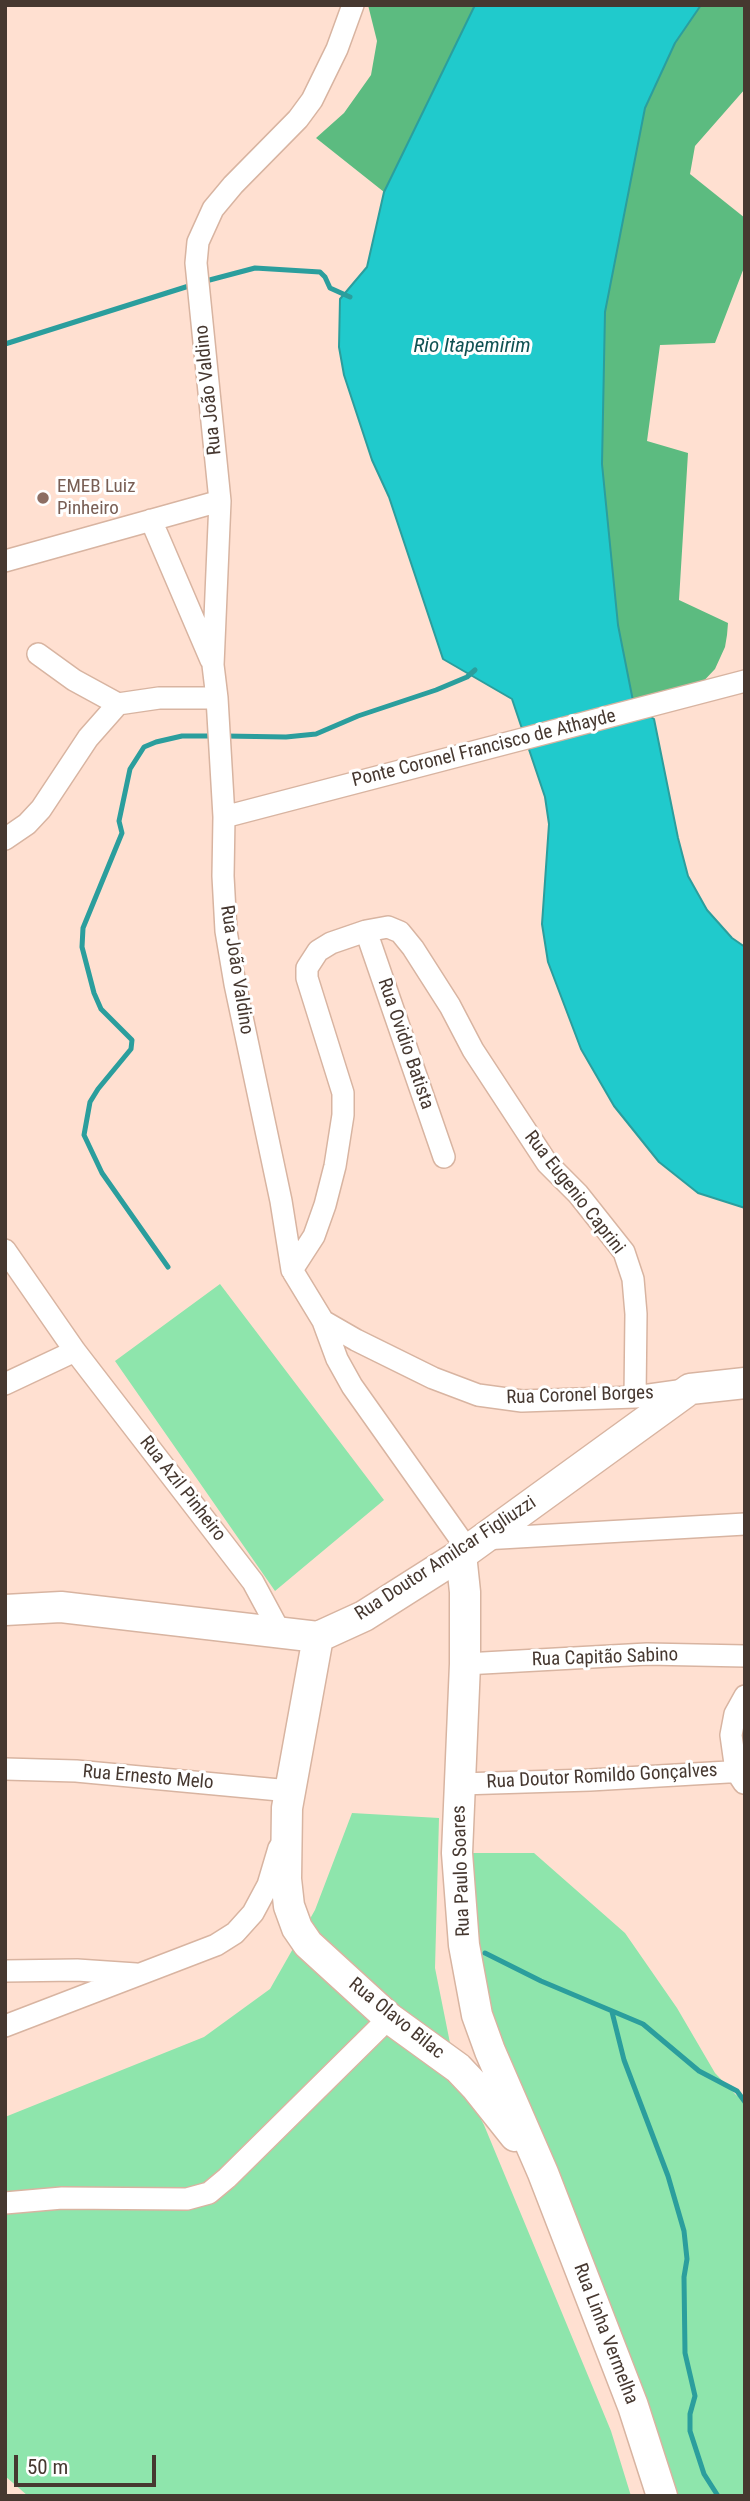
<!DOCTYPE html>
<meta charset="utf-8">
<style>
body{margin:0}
#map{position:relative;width:750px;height:2501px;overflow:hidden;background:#ffe0d1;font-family:"Roboto Condensed",sans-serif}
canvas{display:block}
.frame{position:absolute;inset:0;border:7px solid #463830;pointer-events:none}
.scale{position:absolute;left:14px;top:2455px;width:142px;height:32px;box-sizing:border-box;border:4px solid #463830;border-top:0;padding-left:9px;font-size:21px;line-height:24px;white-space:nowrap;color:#463830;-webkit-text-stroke:5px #fff;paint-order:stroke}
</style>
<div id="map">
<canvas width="750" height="2501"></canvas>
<div class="frame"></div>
<div class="scale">50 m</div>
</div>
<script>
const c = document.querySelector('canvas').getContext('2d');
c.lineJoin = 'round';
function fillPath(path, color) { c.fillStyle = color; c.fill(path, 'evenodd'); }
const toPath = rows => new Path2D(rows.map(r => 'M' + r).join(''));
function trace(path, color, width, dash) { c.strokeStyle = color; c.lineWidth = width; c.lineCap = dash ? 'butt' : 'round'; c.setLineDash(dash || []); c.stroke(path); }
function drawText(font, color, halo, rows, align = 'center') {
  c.font = font + ' "Roboto Condensed",sans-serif'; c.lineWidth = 6; c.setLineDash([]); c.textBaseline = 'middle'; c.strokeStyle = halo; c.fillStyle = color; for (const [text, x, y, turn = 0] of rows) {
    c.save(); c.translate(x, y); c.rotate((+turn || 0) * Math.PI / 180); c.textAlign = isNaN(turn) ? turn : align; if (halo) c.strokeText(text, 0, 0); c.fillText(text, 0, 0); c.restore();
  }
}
const green = toPath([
 [220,1284,384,1500,275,1591,115,1361],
 [352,1813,439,1818,435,1968,450,2043,467,2092,484,2125,611,2431,631,2496,28,2496,5,2476,5,2117,204,2037,270,1989,315,1910],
 [472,1853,534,1853,625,1933,677,2008,715,2073,736,2095,745,2100,745,2496,666,2496,485,2045]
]);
const forest = toPath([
 [368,5,475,5,384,192,316,138,344,113,371,75,377,41],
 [701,5,745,5,745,89,695,146,690,174,745,218,745,265,715,343,660,345,647,441,688,453,679,600,728,623,727,635,725,647,715,669,698,687,634,706,618,625,602,464,605,312,645,108,675,43]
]);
const water = toPath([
 [475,5,701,5,675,43,645,108,605,312,602,464,618,625,634,706,654,719,678,838,688,876,707,910,732,938,745,947,745,1208,698,1193,659,1162,614,1106,581,1049,548,962,542,924,549,824,545,797,512,699,443,659,389,497,372,460,344,375,339,347,340,299,367,267,384,192,475,5]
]);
const stream = toPath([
 [202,282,255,268,320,272,325,277,330,288,350,297],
 [5,344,192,285],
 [225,736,286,737,316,734,358,716,436,690,467,677,475,670],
 [168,1267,102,1173,84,1135,90,1102,98,1089,131,1049,132,1040,101,1009,94,993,82,947,83,928,122,833,119,821,130,769,144,747,156,742,182,736,215,736],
 [485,1953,541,1981,643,2024,699,2071,737,2091,745,2102],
 [612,2012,624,2060,668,2176,684,2231,687,2259,684,2277,685,2353,695,2396,690,2414,690,2431,704,2474,718,2496]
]);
const street = toPath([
 [353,5,337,49,312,100,298,119,233,185,213,209,198,242,196,263,220,501,213,665,217,698,224,817,223,876,226,931,235,984,281,1201,292,1270,323,1321,356,1340,433,1378,478,1395,522,1401,635,1397,685,1390],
 [151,520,211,660],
 [5,561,220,501],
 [38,654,74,680,118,704,159,698,217,698],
 [224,817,745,681],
 [5,839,27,824,41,809,88,738,118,704],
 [366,931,444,1157],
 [5,1250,75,1351,253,1582,281,1634],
 [292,1270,314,1236,325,1205,335,1166,343,1115,343,1093,307,978,307,968,318,951,331,943,366,931,388,927,400,932,413,948,450,1006,473,1050,547,1163,578,1194,624,1252,633,1279,636,1314,635,1397],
 [323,1321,337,1359,352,1386,468,1550],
 [5,1384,75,1351],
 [483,1539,745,1524],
 [465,1664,647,1654,745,1656],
 [5,1769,76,1771,290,1791],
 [744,1783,736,1771,731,1735,735,1714,745,1696],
 [460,1784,590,1780,745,1771],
 [5,1971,77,1970,136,1974],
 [5,2026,216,1945,235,1933,253,1913,268,1885,279,1848],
 [5,2203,62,2198,187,2199,209,2193,227,2178,389,2018]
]);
const secondary = toPath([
 [461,1554,465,1592,465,1664,457,1853,464,1945,477,2015,490,2051,543,2173,633,2406,662,2496],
 [5,1610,61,1607,318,1637,364,1616,468,1550,690,1389,745,1383],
 [318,1637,287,1808,286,1879,289,1906,297,1928,308,1944,389,2018,458,2068,476,2087,515,2136]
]);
const markers = [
 [43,498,7,"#8d6e63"]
];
const streetNames = [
 ["Rua João Valdino",209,390,-96],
 ["Ponte Coronel Francisco de Athayde",484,749,-14],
 ["Rua João Valdino",236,970,81],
 ["Rua Ovidio Batista",405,1044,71],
 ["Rua Eugenio Caprini",574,1193,52],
 ["Rua Coronel Borges",580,1396,-2],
 ["Rua Azil Pinheiro",182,1489,52],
 ["Rua Doutor Amilcar Figliuzzi",446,1559,-33],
 ["Rua Capitão Sabino",605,1658,-2],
 ["Rua Doutor Romildo Gonçalves",602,1777,-3],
 ["Rua Ernesto Melo",148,1778,5],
 ["Rua Paulo Soares",462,1871,-92],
 ["Rua Olavo Bilac",396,2019,39],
 ["Rua Linha Vermelha",605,2334,69]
];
const educationNames = [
 ["EMEB Luiz",57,487],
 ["Pinheiro",57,509]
];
const waterNames = [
 ["Rio Itapemirim",472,347]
];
fillPath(green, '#8ee5ac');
fillPath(forest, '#5cbb80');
fillPath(water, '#20cacc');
trace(water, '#2b9e9d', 2);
trace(stream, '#2b9e9d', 5);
trace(street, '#d8b4a1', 24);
trace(secondary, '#d8b4a1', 33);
trace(street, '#fff', 21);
trace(secondary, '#fff', 30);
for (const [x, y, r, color] of markers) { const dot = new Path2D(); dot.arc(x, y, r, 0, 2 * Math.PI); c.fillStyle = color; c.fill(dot); trace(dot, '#fff', 2.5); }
drawText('19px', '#463830', '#fff', streetNames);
drawText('19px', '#785e54', '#fff', educationNames, 'left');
drawText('italic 21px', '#0f5152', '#fff', waterNames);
</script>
